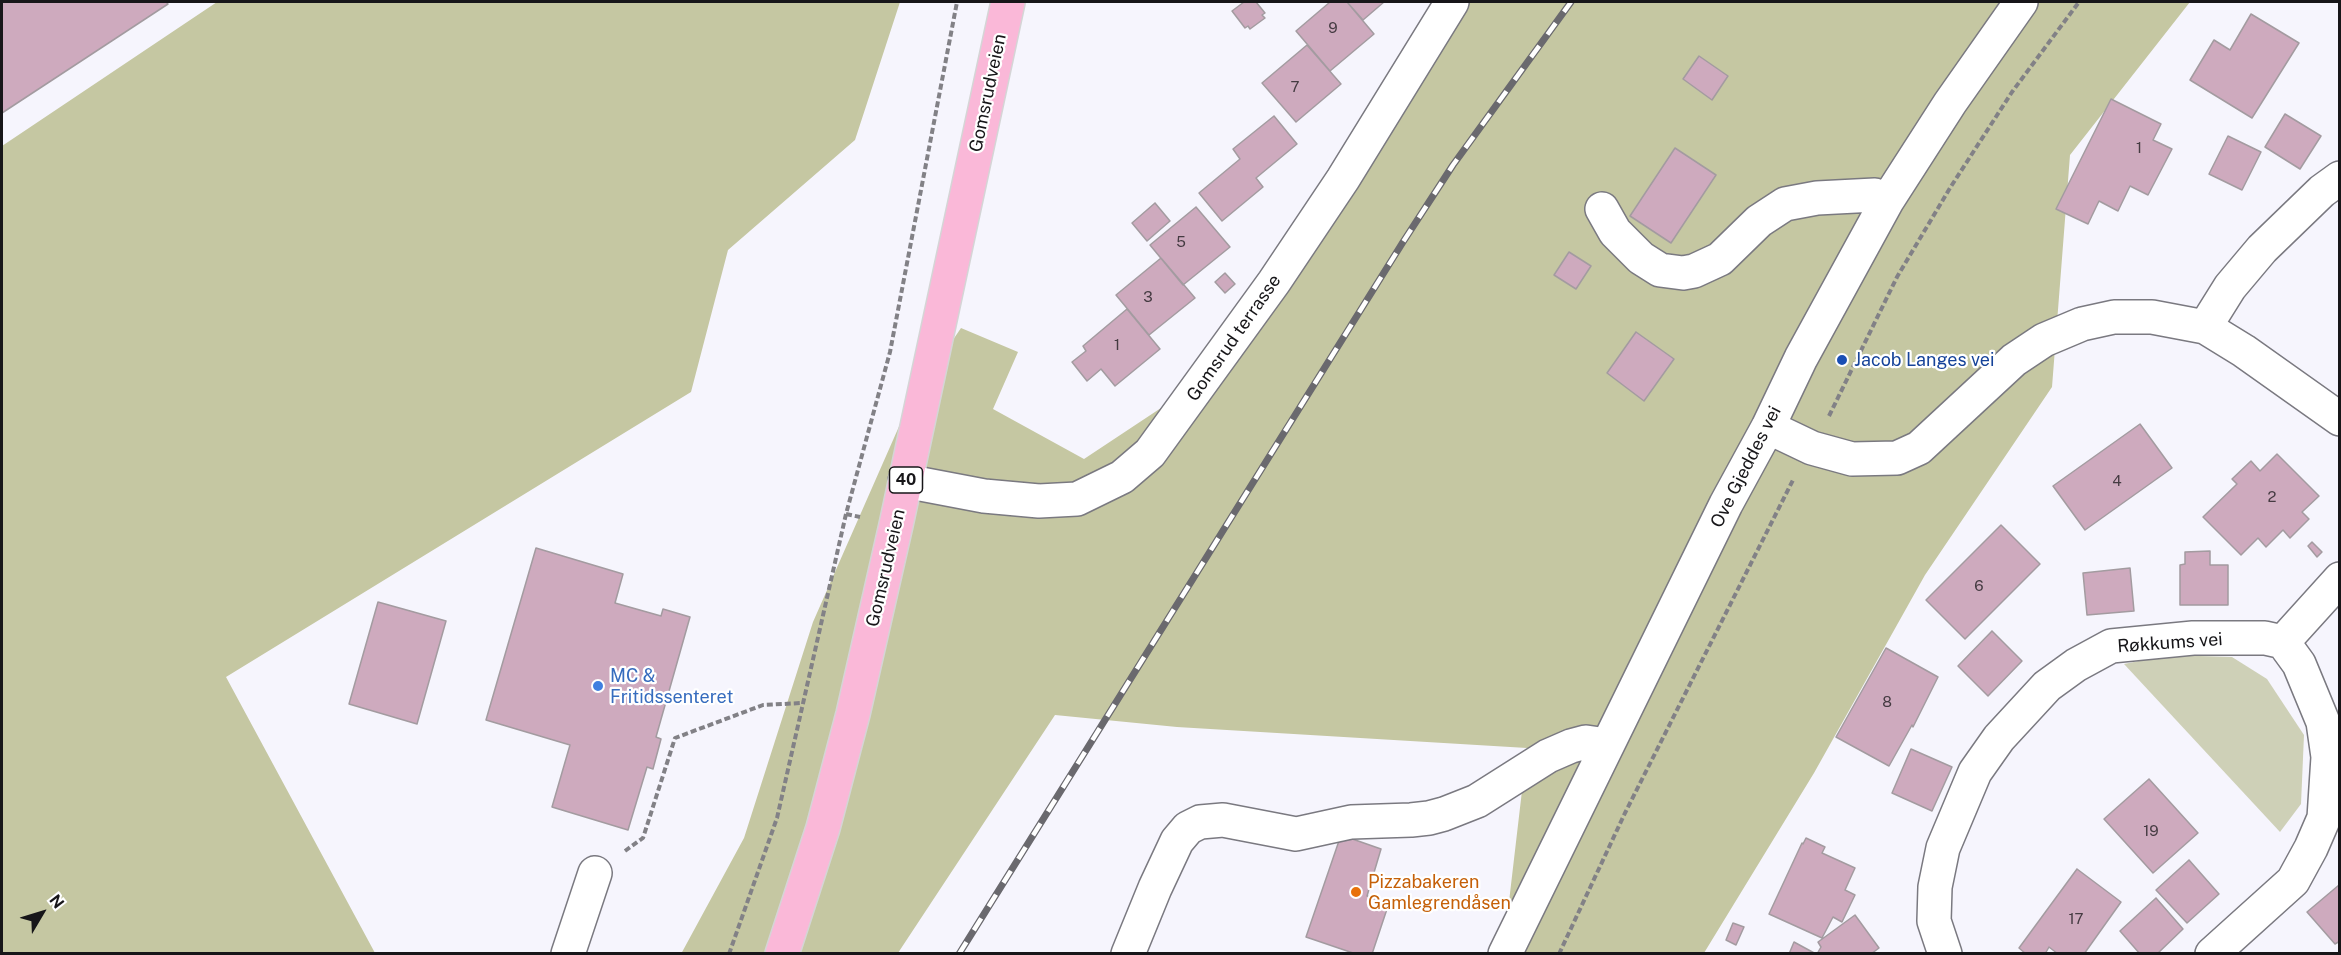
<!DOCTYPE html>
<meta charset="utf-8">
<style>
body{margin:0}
#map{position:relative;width:2341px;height:955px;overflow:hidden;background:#f6f5fd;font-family:"Public Sans",sans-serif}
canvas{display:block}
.frame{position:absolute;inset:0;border:3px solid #171619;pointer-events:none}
.north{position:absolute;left:12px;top:883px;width:60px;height:60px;-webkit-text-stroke:4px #fff;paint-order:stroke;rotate:52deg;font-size:16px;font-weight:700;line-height:24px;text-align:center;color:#171619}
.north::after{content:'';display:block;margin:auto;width:21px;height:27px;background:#171619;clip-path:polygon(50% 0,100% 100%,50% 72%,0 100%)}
</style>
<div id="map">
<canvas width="2341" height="955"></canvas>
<div class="frame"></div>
<div class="north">N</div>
</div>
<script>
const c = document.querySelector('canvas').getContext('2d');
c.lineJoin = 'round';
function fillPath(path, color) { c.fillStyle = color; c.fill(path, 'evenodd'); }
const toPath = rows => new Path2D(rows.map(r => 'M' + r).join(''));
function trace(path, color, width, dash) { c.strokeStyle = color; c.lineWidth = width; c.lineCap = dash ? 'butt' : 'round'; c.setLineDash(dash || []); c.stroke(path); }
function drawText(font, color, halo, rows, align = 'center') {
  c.font = font + ' "Public Sans",sans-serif'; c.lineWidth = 4.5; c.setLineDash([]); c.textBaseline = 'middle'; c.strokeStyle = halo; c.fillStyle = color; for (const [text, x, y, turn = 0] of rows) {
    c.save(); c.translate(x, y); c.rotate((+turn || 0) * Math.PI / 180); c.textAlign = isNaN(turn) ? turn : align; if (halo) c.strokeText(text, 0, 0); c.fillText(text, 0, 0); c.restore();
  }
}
const green = toPath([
 [2168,655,2232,657,2267,679,2304,735,2301,804,2280,832,2124,664]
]);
const forest = toPath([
 [217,2,900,2,855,140,728,250,691,392,226,677,375,953,2,953,2,146],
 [1451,2,2190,2,2070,155,2052,387,1925,575,1814,773,1704,953,1503,953,1527,748,1177,727,1055,715,898,953,681,954,744,838,813,622,908,406,961,328,1018,352,993,409,1084,459,1164,406,1319,197]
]);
const building = toPath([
 [2,2,166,2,168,4,2,113,2,2],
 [1244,2,1256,2,1265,13,1262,15,1265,18,1250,29,1248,26,1245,28,1232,11,1244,2],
 [1330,2,1347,2,1374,34,1330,71,1296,31,1330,2],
 [1347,2,1384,2,1363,20,1347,2],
 [2251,14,2299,43,2252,118,2190,80,2214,40,2230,50,2251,14],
 [1307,45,1341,84,1296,122,1262,83,1307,45],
 [1699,56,1728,76,1712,100,1683,79,1699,56],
 [2111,99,2161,124,2153,140,2172,149,2148,195,2130,186,2118,211,2099,201,2088,224,2056,209,2111,99],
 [2285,114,2321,136,2300,169,2265,147,2285,114],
 [1274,116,1297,144,1256,178,1263,187,1222,221,1199,193,1240,159,1233,149,1274,116],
 [2228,136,2261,152,2242,190,2209,174,2228,136],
 [1675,148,1716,175,1671,243,1630,216,1675,148],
 [1155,203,1170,221,1147,241,1132,223,1155,203],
 [1196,207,1230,247,1183,285,1150,245,1196,207],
 [1569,252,1591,266,1576,289,1554,275,1569,252],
 [1161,258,1195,298,1149,335,1116,295,1161,258],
 [1225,273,1235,284,1225,293,1215,282,1225,273],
 [1127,309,1160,349,1115,386,1101,369,1087,381,1072,362,1086,351,1083,346,1127,309],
 [1636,332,1674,359,1644,401,1607,373,1636,332],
 [2140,424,2172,468,2085,530,2053,486,2140,424],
 [2277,454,2319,496,2302,512,2309,519,2290,538,2283,530,2266,547,2258,538,2241,555,2203,517,2237,484,2232,479,2251,461,2260,471,2277,454],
 [2001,525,2040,564,1965,639,1926,600,2001,525],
 [2312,542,2322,552,2317,557,2308,546,2312,542],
 [536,548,623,574,615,603,661,616,663,609,690,617,656,737,661,739,653,769,647,767,628,830,552,807,570,745,486,720,536,548],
 [2210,551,2210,565,2228,565,2228,605,2180,605,2180,565,2185,564,2185,552,2210,551],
 [2130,568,2134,611,2087,615,2083,573,2130,568],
 [378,602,446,621,417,724,349,704,378,602],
 [1992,631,2022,661,1988,696,1958,666,1992,631],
 [1886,648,1938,677,1913,727,1912,725,1889,766,1836,737,1886,648],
 [1911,749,1952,767,1932,811,1892,793,1911,749],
 [2149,779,2198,833,2153,873,2104,819,2149,779],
 [1341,835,1381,849,1367,896,1389,903,1372,954,1356,954,1306,937,1341,835],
 [1806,838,1825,847,1822,853,1855,868,1845,890,1855,895,1842,922,1833,917,1822,938,1769,914,1802,843,1803,844,1806,838],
 [2189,860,2219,894,2187,923,2156,890,2189,860],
 [2077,869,2121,902,2084,954,2058,954,2049,947,2045,954,2026,954,2019,948,2077,869],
 [2339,885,2340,941,2335,944,2307,912,2339,885],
 [2156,898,2183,929,2157,954,2140,954,2120,931,2156,898],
 [1855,915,1879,948,1871,954,1817,954,1821,947,1818,942,1855,915],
 [1733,923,1744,927,1736,945,1726,940,1733,923],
 [1794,942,1816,954,1789,954,1794,942]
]);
const path = toPath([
 [1829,416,1897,277,1950,188,2012,92,2079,2],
 [846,514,860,517],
 [625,851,643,838,675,738,763,705,802,703],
 [729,954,777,818,846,514,890,352,957,2],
 [1559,954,1625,813,1793,480]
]);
const minor = toPath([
 [1602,209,1615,232,1641,258,1660,270,1683,273,1694,271,1720,259,1759,221,1785,204,1817,198,1875,195,1887,201],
 [2205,327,2230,287,2262,249,2322,191,2340,178],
 [1768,427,1812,448,1852,459,1897,458,1919,448,2014,360,2044,340,2082,324,2114,317,2152,317,2205,327,2244,351,2340,419],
 [905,481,984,496,1039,501,1077,499,1122,477,1150,453,1274,282,1343,179,1452,2],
 [2283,642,2340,579],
 [568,954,595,873],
 [1128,954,1155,888,1177,841,1188,828,1200,822,1223,820,1296,834,1351,822,1411,820,1429,818,1444,814,1477,801,1548,756,1571,746,1586,742,1607,745],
 [1505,954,1726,504,1768,427,1801,358,1887,201,1950,103,2021,2],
 [1945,954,1934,921,1935,887,1943,848,1975,772,1999,738,2047,686,2076,665,2111,646,2193,638,2265,638,2283,642,2299,664,2323,722,2328,757,2324,818,2311,848,2293,881,2212,954]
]);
const major = toPath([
 [782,954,823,828,853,714,896,525,1008,2]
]);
const rail = toPath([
 [959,954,1403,242,1453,165,1571,2]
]);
const markers = [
 [1842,360,6,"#1a4fb4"],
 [598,686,6,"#3f7fe0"],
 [1356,892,6,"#e8710a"]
];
const numberNames = [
 ["9",1333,28],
 ["7",1295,87],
 ["1",2139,148],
 ["5",1181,242],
 ["3",1148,297],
 ["1",1117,345],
 ["4",2117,481],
 ["2",2272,497],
 ["6",1979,586],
 ["8",1887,702],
 ["19",2151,831],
 ["17",2076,919]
];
const shields = [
 [906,480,33]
];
const shieldNames = [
 ["40",906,480]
];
const streetNames = [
 ["Gomsrudveien",988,93,-78],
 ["Gomsrud terrasse",1234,338,-55],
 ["Ove Gjeddes vei",1746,467,-63],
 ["Gomsrudveien",886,568,-77],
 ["Røkkums vei",2170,643,-4]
];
const transitNames = [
 ["Jacob Langes vei",1854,360]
];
const shopNames = [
 ["MC &",610,676],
 ["Fritidssenteret",610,697]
];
const foodNames = [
 ["Pizzabakeren",1368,882],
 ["Gamlegrendåsen",1368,903]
];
fillPath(green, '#ced0b7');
fillPath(forest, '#c5c7a2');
fillPath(building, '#ceaabe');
trace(building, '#a39ba0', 1.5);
trace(minor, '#7a7980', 36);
trace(major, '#d5d5d6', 36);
trace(path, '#828186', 4, [6, 3]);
trace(minor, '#fff', 33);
trace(major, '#fab8d8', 33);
trace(rail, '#6a696e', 7);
trace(rail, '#fff', 4.5, [14]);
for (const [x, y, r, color] of markers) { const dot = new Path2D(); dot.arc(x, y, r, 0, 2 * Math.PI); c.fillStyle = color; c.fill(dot); trace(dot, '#fff', 2); }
drawText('15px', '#453b42', null, numberNames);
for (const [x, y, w] of shields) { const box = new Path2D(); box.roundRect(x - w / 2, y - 13, w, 26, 4.5); c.fillStyle = '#fff'; c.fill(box); trace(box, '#171619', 1.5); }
drawText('bold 16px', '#171619', null, shieldNames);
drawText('18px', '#171619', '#fff', streetNames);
drawText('18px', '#164399', '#fff', transitNames, 'left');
drawText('18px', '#366cbe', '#fff', shopNames, 'left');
drawText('18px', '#c56008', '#fff', foodNames, 'left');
</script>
